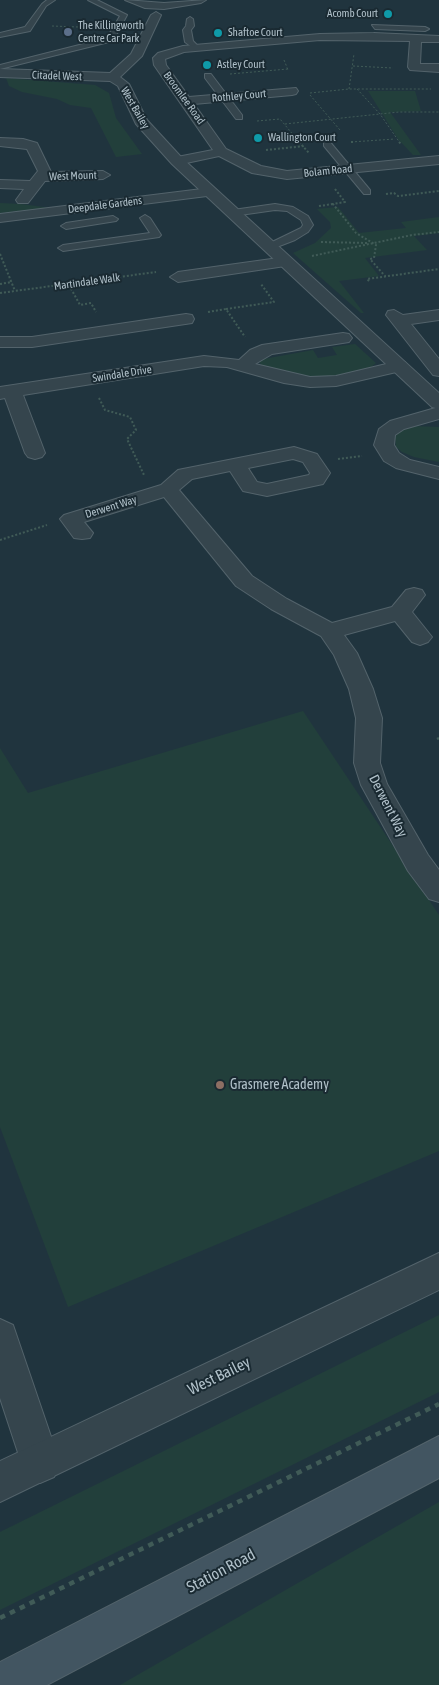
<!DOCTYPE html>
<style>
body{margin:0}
canvas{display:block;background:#20343e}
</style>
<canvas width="439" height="1685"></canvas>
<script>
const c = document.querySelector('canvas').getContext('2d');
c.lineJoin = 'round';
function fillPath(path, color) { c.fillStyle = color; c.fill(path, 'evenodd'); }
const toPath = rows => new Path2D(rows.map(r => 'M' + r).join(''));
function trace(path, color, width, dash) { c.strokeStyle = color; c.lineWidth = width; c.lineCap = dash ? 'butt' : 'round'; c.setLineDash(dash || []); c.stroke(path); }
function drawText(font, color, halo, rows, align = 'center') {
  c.font = font + ' "Asap Condensed",sans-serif'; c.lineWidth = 4; c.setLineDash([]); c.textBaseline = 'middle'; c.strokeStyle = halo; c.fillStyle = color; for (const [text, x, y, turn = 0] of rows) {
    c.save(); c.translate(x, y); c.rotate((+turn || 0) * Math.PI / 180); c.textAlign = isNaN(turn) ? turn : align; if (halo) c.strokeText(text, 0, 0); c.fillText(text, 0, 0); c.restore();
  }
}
const green = toPath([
 [6,78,95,85,109,93,116,118,142,154,116,157,91,108,70,105,57,99,22,92,9,86],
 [368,91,415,91,421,111,390,112,421,155,413,155,398,139],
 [0,203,21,204,51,208,0,213],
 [338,207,359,233,406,228,401,222,439,217,439,233,414,236,427,250,365,258,379,276,339,281,364,313,361,313,293,253,315,243,331,228,330,222,317,209],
 [355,344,376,363,370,368,330,377,300,377,262,366,258,360,313,350,318,358,337,355,332,347],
 [412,426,439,427,439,462,414,457,402,452,396,447,395,437,399,432],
 [303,711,439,915,439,1151,68,1307,0,1127,0,748,28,793],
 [439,1315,439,1392,0,1610,0,1532],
 [439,1502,439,1685,120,1685]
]);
const pathFar3 = toPath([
 [52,26,78,27],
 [284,60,288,70],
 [353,66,393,68],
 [230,74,288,69],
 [349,89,354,54],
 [357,89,380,114,400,143],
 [310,93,349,89,431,89],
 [310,95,340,130],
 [257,121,280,119,300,143],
 [285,124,399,112,439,112],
 [351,142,395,139]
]);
const pathFar2 = toPath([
 [299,142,309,153],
 [351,142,355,142],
 [399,142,401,144],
 [266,150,305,146],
 [335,189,345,202,333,204,356,233,376,245,374,258,370,259,385,276],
 [386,194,394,193,398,196,439,191],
 [319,206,333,204],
 [321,242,367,243],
 [0,254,15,291],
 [312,256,412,235,439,232],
 [369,281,367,279,439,269],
 [0,284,12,282],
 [69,285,80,305,91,303,96,312],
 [0,293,156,272],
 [226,309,274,302,261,284],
 [208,312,226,309,245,337],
 [99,398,105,410,130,417,136,430,127,439,144,475],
 [338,459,362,456],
 [0,540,47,525]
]);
const pathFar1 = toPath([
 [437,739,439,738]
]);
const path = toPath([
 [0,1618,439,1404]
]);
const service = toPath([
 [47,0,55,0,46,6,30,31,0,37,0,33,25,27,42,4,47,0],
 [88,0,97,0,127,15,113,41,0,69,0,65,107,38,120,16,88,0],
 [190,17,193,19,194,26,191,30,193,41,200,48,196,50,185,42,183,30,186,26,187,19,190,17],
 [372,25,425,27,429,29,425,31,375,29,372,25],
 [205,74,211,74,242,115,242,119,236,119,205,78,205,74],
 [324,142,330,142,370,190,370,194,364,194,324,146,324,142],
 [275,204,293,207,308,216,313,225,308,232,295,240,269,250,266,249,266,245,301,228,303,225,301,220,287,211,275,210,233,216,228,213,233,210,275,204],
 [145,215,150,218,161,235,159,237,63,251,58,248,63,245,150,233,140,218,145,215],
 [113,216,118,219,116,221,66,229,61,226,66,223,113,216]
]);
const minor = toPath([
 [374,33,439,36,439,42,421,42,420,64,439,64,439,72,410,70,408,67,410,41,320,40,184,52,165,59,166,65,189,97,296,88,298,91,296,94,292,95,194,104,226,149,261,166,287,171,439,156,439,164,287,179,252,173,219,156,177,165,170,161,172,158,213,150,154,65,153,58,158,53,183,46,320,34,374,33],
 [0,138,23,139,37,143,51,172,103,171,110,175,103,179,45,181,28,203,18,203,16,200,24,189,0,188,0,180,30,181,38,171,27,149,0,146,0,138],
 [210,188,215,189,217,192,215,195,0,222,0,214,210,188],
 [286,257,294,262,292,265,178,282,170,277,178,272,286,257],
 [394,310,403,315,439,310,439,320,411,324,439,359,439,376,433,375,386,315,388,311,394,310],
 [186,314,192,315,194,319,192,323,32,347,0,347,0,337,32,337,186,314],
 [343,333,349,334,352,338,349,342,272,354,255,364,310,377,336,376,399,361,405,362,408,366,405,370,336,386,310,387,284,383,227,367,204,366,23,395,45,453,42,457,35,459,28,457,25,453,5,398,0,399,0,387,204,356,239,360,250,350,262,345,343,333],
 [439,407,439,419,404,429,395,435,394,445,399,453,410,460,439,467,439,479,396,468,384,461,374,445,379,429,390,421,439,407],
 [294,447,317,454,330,473,323,484,267,496,243,491,230,471,192,479,179,490,252,576,287,599,332,623,392,607,406,590,414,588,422,590,425,595,412,612,432,637,428,642,420,645,412,642,395,621,344,635,357,653,373,689,382,718,380,763,387,784,428,855,439,870,439,902,429,899,408,871,361,785,354,763,356,718,349,689,334,655,321,636,271,609,236,586,164,497,84,522,93,533,90,538,82,539,74,538,60,519,64,515,161,485,178,470,294,447],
 [293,459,303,462,310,473,309,475,267,484,257,482,248,468,293,459],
 [0,1319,13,1325,60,1463,54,1477,40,1483,26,1477,0,1398,0,1319]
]);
const tertiary = toPath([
 [125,0,164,3,206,0,201,3,164,9,145,8,125,0],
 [156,12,161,15,142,56,120,77,129,84,147,120,182,158,439,393,439,409,432,407,172,164,136,124,118,86,110,81,0,77,0,69,110,73,131,54,151,15,156,12],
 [439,1253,439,1290,0,1502,0,1461,439,1253]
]);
const secondary = toPath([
 [439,1436,439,1478,47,1685,0,1685,0,1662,439,1436]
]);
const markers = [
 [388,14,5,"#0f9aa8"],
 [68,32,5,"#5c6f8a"],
 [218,33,5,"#0f9aa8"],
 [207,65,5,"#0f9aa8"],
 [258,138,5,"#0f9aa8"],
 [220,1085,5,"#8d6e63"]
];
const farPoinames = [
 ["Acomb Court",378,14,"right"],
 ["The Killingworth",78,26],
 ["Centre Car Park",78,39],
 ["Shaftoe Court",228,33],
 ["Astley Court",217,65],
 ["Wallington Court",268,138]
];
const farStreetnames = [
 ["Citadel West",57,76,2],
 ["Rothley Court",239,96,-5],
 ["Broomlee Road",184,98,54],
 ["West Bailey",135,108,60],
 ["Bolam Road",328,171,-6],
 ["West Mount",73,176,-2],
 ["Deepdale Gardens",105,205,-7],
 ["Martindale Walk",87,282,-8],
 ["Swindale Drive",122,374,-9],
 ["Derwent Way",111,507,-17]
];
const streetNames = [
 ["Derwent Way",388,806,63]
];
const poiNames = [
 ["Grasmere Academy",230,1085]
];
const nearStreetnames = [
 ["West Bailey",219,1376,-26],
 ["Station Road",221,1571,-28]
];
fillPath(green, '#223f3b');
trace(service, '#53636b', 2);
trace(minor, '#53636b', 2);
trace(tertiary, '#53636b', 2);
trace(secondary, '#53636b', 2);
trace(pathFar3, '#405b57', 1, [2, 2]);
trace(pathFar2, '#405b57', 2, [2, 2]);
trace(pathFar1, '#405b57', 2.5, [3, 3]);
trace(path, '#405b57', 4.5, [5.5, 5.5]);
fillPath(service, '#35454d');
fillPath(minor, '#35454d');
fillPath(tertiary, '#35454d');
fillPath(secondary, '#425561');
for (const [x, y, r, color] of markers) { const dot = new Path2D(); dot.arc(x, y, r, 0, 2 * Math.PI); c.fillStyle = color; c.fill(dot); trace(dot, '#1a2a32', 2); }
drawText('11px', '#b0c0c9', '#1a2a32', farPoinames, 'left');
drawText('11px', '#b0c0c9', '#1a2a32', farStreetnames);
drawText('14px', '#b0c0c9', '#1a2a32', streetNames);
drawText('14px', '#b0c0c9', '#1a2a32', poiNames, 'left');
drawText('16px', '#b0c0c9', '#1a2a32', nearStreetnames);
</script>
